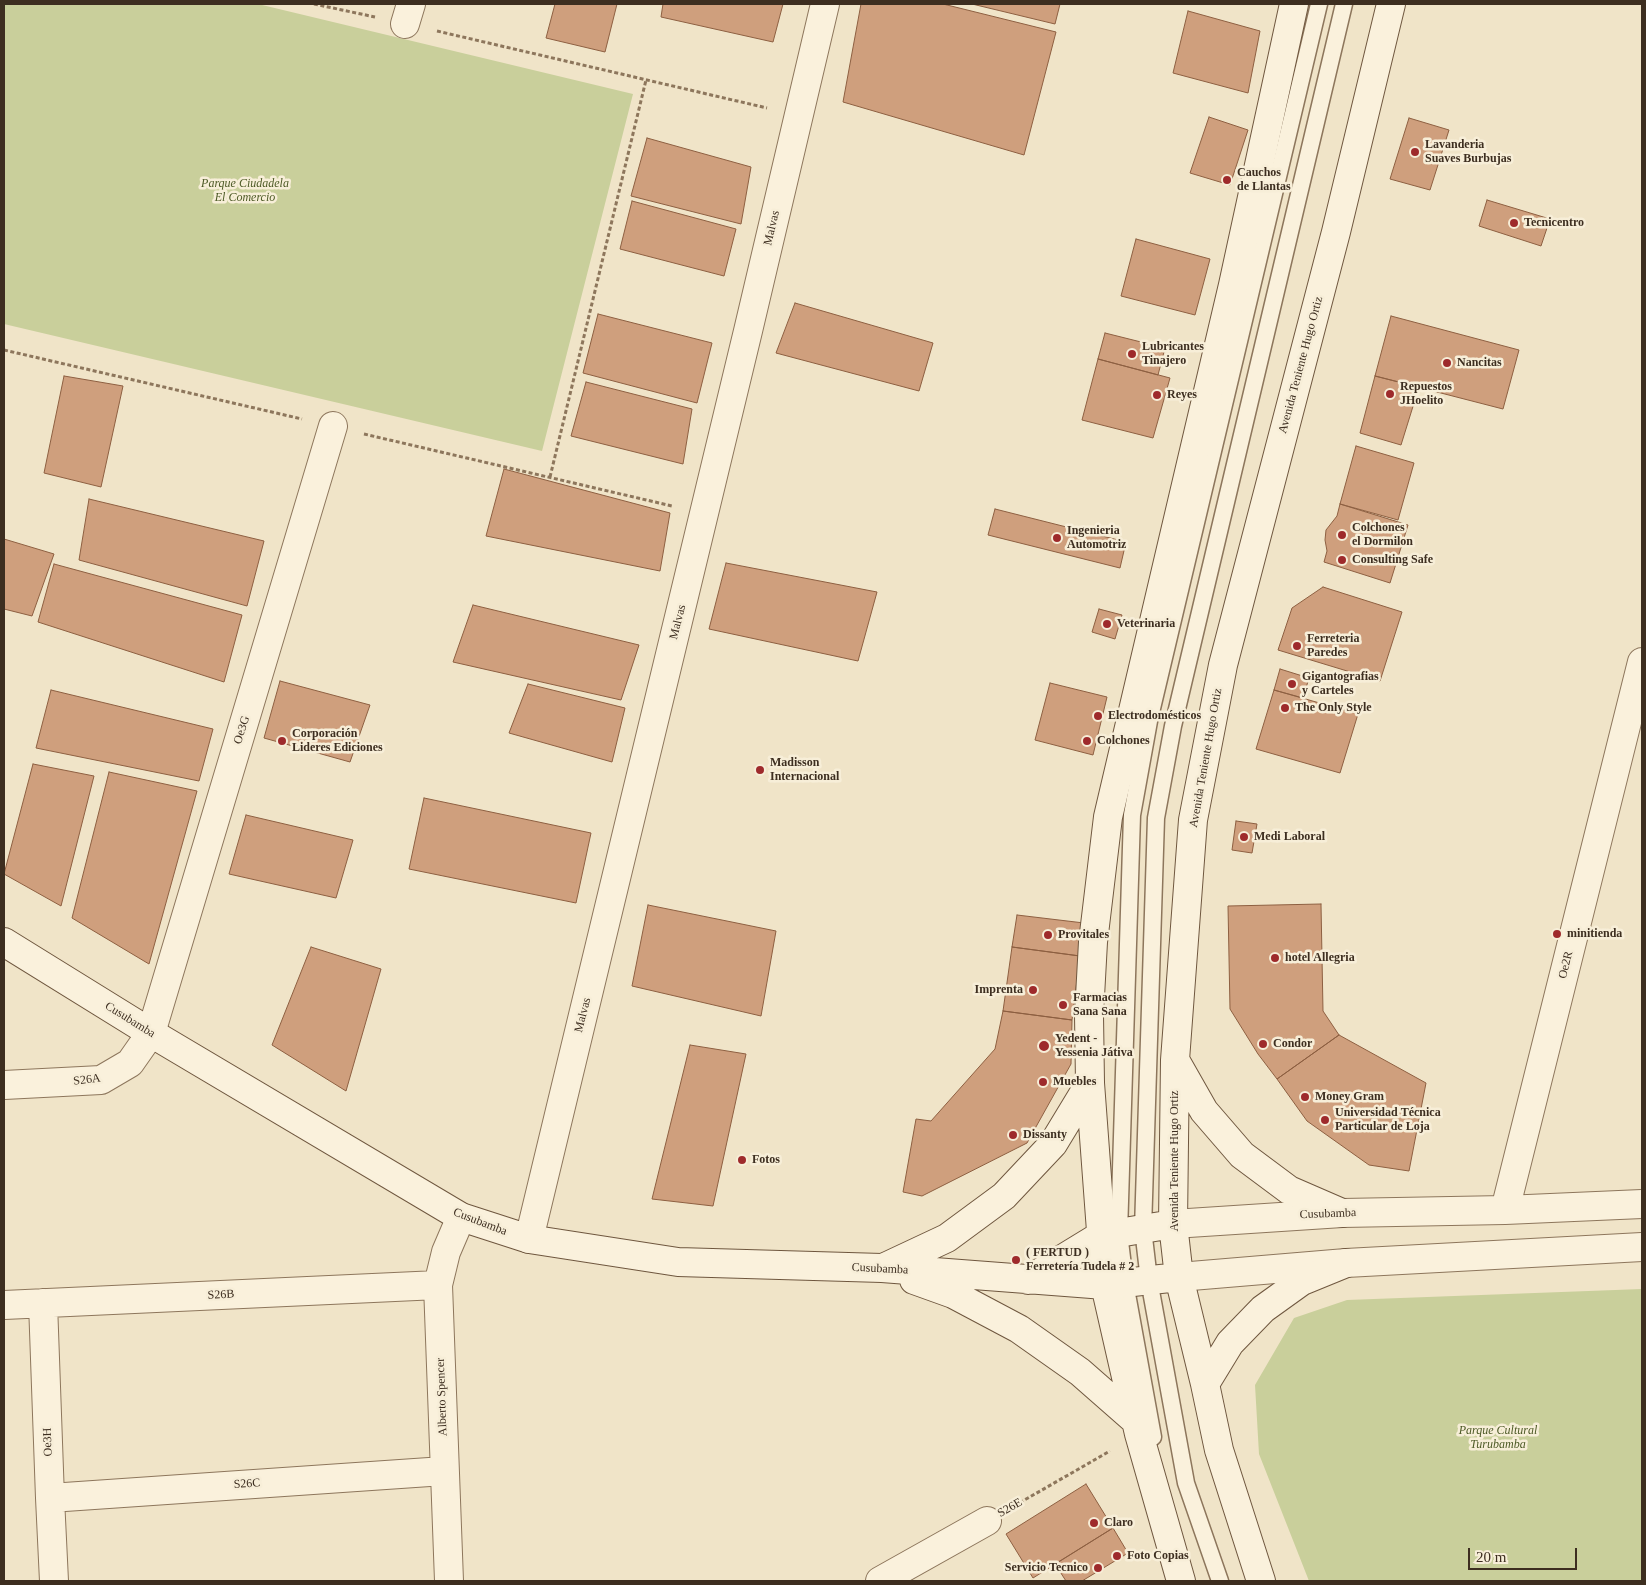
<!DOCTYPE html>
<meta charset="utf-8">
<style>
body{margin:0}
#map{position:relative;width:1646px;height:1585px;overflow:hidden;background:#f0e4c8;font-family:"Times New Roman",serif}
canvas{display:block}
.frame{position:absolute;inset:0;border:5px solid #3d2e20;pointer-events:none}
.scale{position:absolute;left:1468px;top:1548px;width:109px;height:22px;box-sizing:border-box;border:2px solid #3d2e20;border-top:0;padding-left:6px;font-size:15px;line-height:18px;white-space:nowrap;color:#3d2e20;-webkit-text-stroke:4px #f7eed8;paint-order:stroke}
</style>
<div id="map">
<canvas width="1646" height="1585"></canvas>
<div class="frame"></div>
<div class="scale">20 m</div>
</div>
<script>
const c = document.querySelector('canvas').getContext('2d');
c.lineJoin = 'round';
function fillPath(path, color) { c.fillStyle = color; c.fill(path, 'evenodd'); }
const toPath = rows => new Path2D(rows.map(r => 'M' + r).join(''));
function trace(path, color, width, dash) { c.strokeStyle = color; c.lineWidth = width; c.lineCap = dash ? 'butt' : 'round'; c.setLineDash(dash || []); c.stroke(path); }
function drawText(font, color, halo, rows, align = 'center') {
  c.font = font + ' "Times New Roman",serif'; c.lineWidth = 5; c.setLineDash([]); c.textBaseline = 'middle'; c.strokeStyle = halo; c.fillStyle = color; for (const [text, x, y, turn = 0] of rows) {
    c.save(); c.translate(x, y); c.rotate((+turn || 0) * Math.PI / 180); c.textAlign = isNaN(turn) ? turn : align; if (halo) c.strokeText(text, 0, 0); c.fillText(text, 0, 0); c.restore();
  }
}
const green = toPath([
 [4,4,258,4,633,94,542,451,4,324],
 [1642,1289,1642,1581,1309,1581,1259,1454,1255,1385,1294,1318,1347,1300]
]);
const building = toPath([
 [555,4,617,4,605,52,546,38,555,4],
 [663,4,783,4,773,42,661,17,663,4],
 [861,4,943,4,1056,32,1024,155,843,102,861,4],
 [972,4,1060,4,1055,24,972,4],
 [1188,11,1260,31,1248,93,1173,73,1188,11],
 [1209,117,1248,130,1230,185,1190,173,1209,117],
 [1409,118,1449,130,1430,190,1390,179,1409,118],
 [647,138,751,167,741,224,631,196,647,138],
 [1487,200,1550,219,1541,246,1479,226,1487,200],
 [632,201,736,229,724,276,620,249,632,201],
 [1136,239,1210,259,1195,315,1121,296,1136,239],
 [795,303,933,343,919,391,776,353,795,303],
 [598,314,712,343,697,403,583,373,598,314],
 [1391,316,1519,350,1503,409,1375,376,1391,316],
 [1105,333,1165,348,1158,375,1098,359,1105,333],
 [1098,359,1170,378,1153,438,1082,420,1098,359],
 [64,376,123,386,101,487,44,473,64,376],
 [1375,376,1419,387,1401,445,1360,433,1375,376],
 [586,382,692,409,683,464,571,436,586,382],
 [1356,446,1414,463,1398,520,1340,504,1356,446],
 [504,469,670,513,660,571,486,536,504,469],
 [89,499,264,541,247,606,79,560,89,499],
 [1340,504,1408,525,1390,583,1324,562,1327,551,1325,540,1326,530,1337,516,1340,504],
 [995,509,1126,542,1120,568,988,535,995,509],
 [4,539,54,554,32,616,4,609,4,539],
 [726,563,877,592,858,661,709,629,726,563],
 [54,564,242,615,224,682,38,622,54,564],
 [1323,587,1402,612,1380,681,1278,650,1292,608,1323,587],
 [473,605,639,645,621,700,453,662,473,605],
 [1099,609,1122,615,1115,639,1092,632,1099,609],
 [1280,669,1309,678,1303,698,1274,690,1280,669],
 [280,681,370,705,350,762,264,738,280,681],
 [1050,683,1107,697,1093,755,1035,740,1050,683],
 [528,684,625,708,612,762,509,733,528,684],
 [51,690,213,729,199,781,36,748,51,690],
 [1274,690,1358,714,1340,773,1256,749,1274,690],
 [33,764,94,776,61,906,4,874,33,764],
 [109,772,197,791,149,964,72,918,109,772],
 [424,798,591,833,576,903,409,869,424,798],
 [246,815,353,840,336,898,229,874,246,815],
 [1236,821,1257,824,1252,853,1232,850,1236,821],
 [1321,904,1323,1011,1339,1035,1277,1079,1258,1054,1230,1009,1228,906,1321,904],
 [648,905,776,931,761,1016,632,986,648,905],
 [1017,915,1084,923,1080,956,1012,947,1017,915],
 [311,947,381,969,346,1091,272,1045,311,947],
 [1012,947,1080,956,1072,1020,1003,1011,1012,947],
 [1003,1011,1072,1020,1071,1064,1027,1143,922,1196,903,1192,916,1119,931,1121,995,1049,1003,1011],
 [1339,1035,1426,1083,1409,1171,1369,1165,1307,1121,1277,1079,1339,1035],
 [690,1045,746,1054,713,1206,652,1199,690,1045],
 [1086,1484,1113,1528,1033,1578,1006,1534,1086,1484],
 [1113,1528,1128,1553,1082,1581,1066,1581,1055,1564,1113,1528]
]);
const path = toPath([
 [314,4,375,17],
 [437,31,767,108],
 [4,350,302,419],
 [364,434,672,506],
 [550,477,646,80],
 [1014,1506,1110,1451]
]);
const lane = toPath([
 [1153,1437,1125,1283,1119,1233,1132,815,1149,721,1319,4],
 [1220,1581,1186,1483,1149,1280,1143,1229,1156,818,1173,726,1344,4]
]);
const street = toPath([
 [405,24,411,4],
 [4,1085,101,1080,130,1063,151,1033,333,426],
 [1505,1210,1642,662],
 [1173,1224,1342,1213,1505,1210,1642,1204],
 [529,1239,748,331,825,4],
 [1179,1277,1346,1263,1642,1247],
 [43,1303,50,1498,54,1581],
 [4,1305,438,1285],
 [50,1498,444,1471],
 [449,1581,438,1285,446,1252,461,1217],
 [880,1581,987,1521]
]);
const secondary = toPath([
 [4,942,151,1033,461,1217,529,1239,678,1262,882,1268,1105,1285,1179,1277],
 [1175,1060,1204,1111,1242,1155,1289,1190,1342,1213],
 [883,1268,947,1238,1004,1196,1053,1144,1090,1083],
 [914,1280,953,1294,1019,1329,1080,1372,1137,1422],
 [1028,1280,1100,1236,1173,1224],
 [1205,1384,1230,1343,1263,1309,1302,1281,1346,1263],
 [1181,1581,1139,1434,1105,1285,1090,1083,1089,1015,1093,942,1108,817,1233,285,1294,4],
 [1261,1581,1219,1450,1205,1384,1179,1277,1173,1224,1175,1060,1193,820,1223,665,1336,232,1391,4]
]);
const markers = [
 [1415,152,5,"#9e2a2b"],
 [1227,180,5,"#9e2a2b"],
 [1514,223,5,"#9e2a2b"],
 [1132,354,5,"#9e2a2b"],
 [1447,363,5,"#9e2a2b"],
 [1390,394,5,"#9e2a2b"],
 [1157,395,5,"#9e2a2b"],
 [1342,535,5,"#9e2a2b"],
 [1057,538,5,"#9e2a2b"],
 [1342,560,5,"#9e2a2b"],
 [1107,624,5,"#9e2a2b"],
 [1297,646,5,"#9e2a2b"],
 [1292,684,5,"#9e2a2b"],
 [1285,708,5,"#9e2a2b"],
 [1098,716,5,"#9e2a2b"],
 [282,741,5,"#9e2a2b"],
 [1087,741,5,"#9e2a2b"],
 [760,770,5,"#9e2a2b"],
 [1244,837,5,"#9e2a2b"],
 [1557,934,5,"#9e2a2b"],
 [1048,935,5,"#9e2a2b"],
 [1275,958,5,"#9e2a2b"],
 [1033,990,5,"#9e2a2b"],
 [1063,1005,5,"#9e2a2b"],
 [1263,1044,5,"#9e2a2b"],
 [1044,1046,6,"#9e2a2b"],
 [1043,1082,5,"#9e2a2b"],
 [1305,1097,5,"#9e2a2b"],
 [1325,1120,5,"#9e2a2b"],
 [1013,1135,5,"#9e2a2b"],
 [742,1160,5,"#9e2a2b"],
 [1016,1260,5,"#9e2a2b"],
 [1094,1523,5,"#9e2a2b"],
 [1117,1556,5,"#9e2a2b"],
 [1098,1568,5,"#9e2a2b"]
];
const poiNames = [
 ["Lavanderia",1425,145],
 ["Suaves Burbujas",1425,159],
 ["Cauchos",1237,173],
 ["de Llantas",1237,187],
 ["Tecnicentro",1524,223],
 ["Lubricantes",1142,347],
 ["Tinajero",1142,361],
 ["Nancitas",1457,363],
 ["Repuestos",1400,387],
 ["JHoelito",1400,401],
 ["Reyes",1167,395],
 ["Colchones",1352,528],
 ["el Dormilon",1352,542],
 ["Ingenieria",1067,531],
 ["Automotriz",1067,545],
 ["Consulting Safe",1352,560],
 ["Veterinaria",1117,624],
 ["Ferreteria",1307,639],
 ["Paredes",1307,653],
 ["Gigantografias",1302,677],
 ["y Carteles",1302,691],
 ["The Only Style",1295,708],
 ["Electrodomésticos",1108,716],
 ["Corporación",292,734],
 ["Lideres Ediciones",292,748],
 ["Colchones",1097,741],
 ["Madisson",770,763],
 ["Internacional",770,777],
 ["Medi Laboral",1254,837],
 ["minitienda",1567,934],
 ["Provitales",1058,935],
 ["hotel Allegria",1285,958],
 ["Imprenta",1023,990,"right"],
 ["Farmacias",1073,998],
 ["Sana Sana",1073,1012],
 ["Yedent -",1055,1039],
 ["Yessenia Játiva",1055,1053],
 ["Condor",1273,1044],
 ["Muebles",1053,1082],
 ["Money Gram",1315,1097],
 ["Universidad Técnica",1335,1113],
 ["Particular de Loja",1335,1127],
 ["Dissanty",1023,1135],
 ["Fotos",752,1160],
 ["( FERTUD )",1026,1253],
 ["Ferretería Tudela # 2",1026,1267],
 ["Claro",1104,1523],
 ["Foto Copias",1127,1556],
 ["Servicio Tecnico",1088,1568,"right"]
];
const parkNames = [
 ["Parque Ciudadela",245,184],
 ["El Comercio",245,198],
 ["Parque Cultural",1498,1431],
 ["Turubamba",1498,1445]
];
const streetNames = [
 ["Malvas",772,228,-77],
 ["Avenida Teniente Hugo Ortiz",1301,365,-75],
 ["Malvas",678,622,-76],
 ["Oe3G",242,730,-73],
 ["Avenida Teniente Hugo Ortiz",1206,758,-80],
 ["Oe2R",1566,965,-76],
 ["Malvas",583,1015,-76],
 ["Cusubamba",130,1020,32],
 ["S26A",87,1080,-7],
 ["Avenida Teniente Hugo Ortiz",1175,1161,-90],
 ["Cusubamba",1328,1214,-2],
 ["Cusubamba",480,1222,21],
 ["Cusubamba",880,1269,3],
 ["S26B",221,1295,-3],
 ["Alberto Spencer",442,1397,-92],
 ["Oe3H",48,1442,-92],
 ["S26C",247,1484,-4],
 ["S26E",1010,1508,-30]
];
fillPath(green, '#c9cf9b');
fillPath(building, '#cf9f7d');
trace(building, '#8d5f41', 1);
trace(lane, '#8d765c', 19);
trace(street, '#8d765c', 30);
trace(secondary, '#6f573f', 30);
trace(path, '#8d765c', 3, [4, 2.5]);
trace(lane, '#faf1dc', 16);
trace(street, '#faf1dc', 28);
trace(secondary, '#faf1dc', 28);
for (const [x, y, r, color] of markers) { const dot = new Path2D(); dot.arc(x, y, r, 0, 2 * Math.PI); c.fillStyle = color; c.fill(dot); trace(dot, '#f7eed8', 2); }
drawText('bold 12px', '#3d2e20', '#f7eed8', poiNames, 'left');
drawText('italic 12px', '#4d5a26', '#f7eed8', parkNames);
drawText('12px', '#3d2e20', '#f7eed8', streetNames);
</script>
